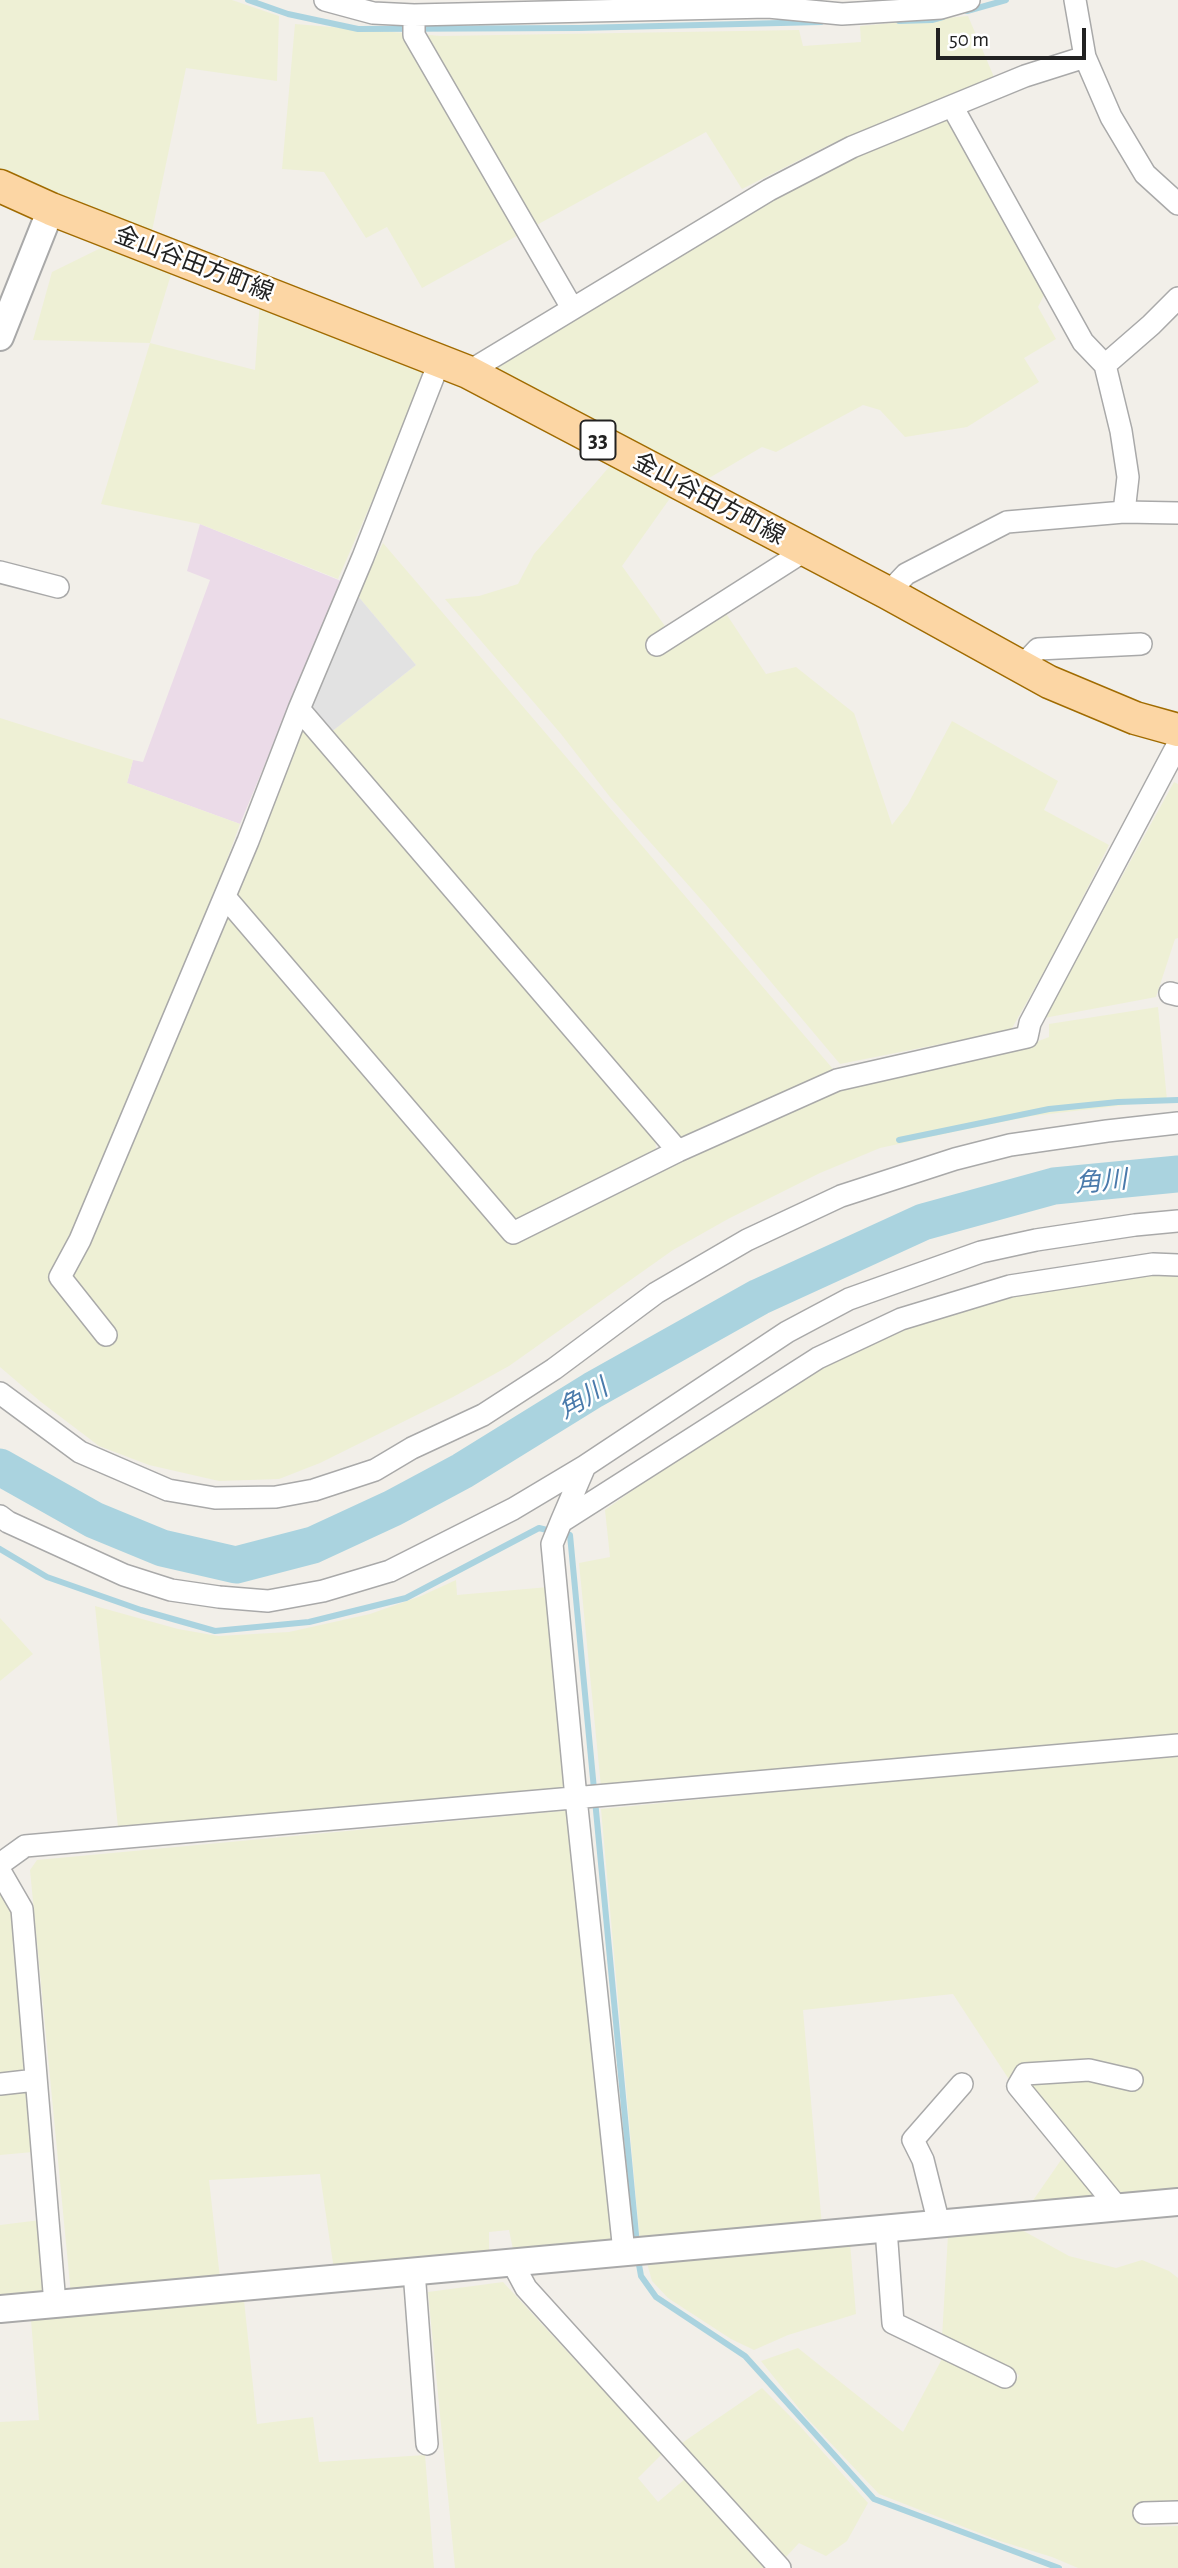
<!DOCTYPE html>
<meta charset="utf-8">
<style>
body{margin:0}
#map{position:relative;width:1178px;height:2568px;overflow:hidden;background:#f2efe9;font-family:"Alegreya Sans",sans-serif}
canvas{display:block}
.scale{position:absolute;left:936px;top:28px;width:150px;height:32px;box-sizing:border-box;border:4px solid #222;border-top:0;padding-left:9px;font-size:21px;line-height:24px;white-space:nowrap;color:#222;-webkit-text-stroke:5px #fff;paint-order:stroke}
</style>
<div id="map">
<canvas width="1178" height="2568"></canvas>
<div class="scale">50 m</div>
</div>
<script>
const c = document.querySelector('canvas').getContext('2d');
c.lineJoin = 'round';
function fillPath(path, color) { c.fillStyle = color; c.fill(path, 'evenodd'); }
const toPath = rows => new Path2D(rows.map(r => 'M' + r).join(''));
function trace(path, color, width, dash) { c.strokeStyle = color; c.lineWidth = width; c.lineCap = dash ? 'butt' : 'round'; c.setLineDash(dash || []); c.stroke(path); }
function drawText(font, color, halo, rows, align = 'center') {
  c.font = font + ' "Alegreya Sans","Noto Sans JP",sans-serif'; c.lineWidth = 5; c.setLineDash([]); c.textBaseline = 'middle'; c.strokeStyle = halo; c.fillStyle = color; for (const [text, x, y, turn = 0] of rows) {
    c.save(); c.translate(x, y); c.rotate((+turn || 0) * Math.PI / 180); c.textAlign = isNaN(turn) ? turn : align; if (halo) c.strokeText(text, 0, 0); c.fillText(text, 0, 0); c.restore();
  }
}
const industrial = toPath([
 [200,524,341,581,240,824,127,783,133,760,143,762,210,580,187,571]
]);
const farmland = toPath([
 [0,0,232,0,279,16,277,81,186,68,152,231,0,170],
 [968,16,994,77,829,145,742,189,706,132,422,288,387,227,366,238,324,172,282,169,295,24,441,36,799,30,803,46,861,42,860,26],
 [944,119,952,121,1047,289,1038,307,1056,339,1024,358,1039,382,967,427,905,437,880,410,863,405,776,452,762,447,704,481,490,368,769,198,856,156],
 [113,242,173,268,150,343,255,370,260,300,422,366,427,375,338,579,200,524,101,504,150,343,33,340,52,272],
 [616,459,673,494,622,566,665,626,645,642,654,656,725,612,766,674,796,667,854,713,892,825,908,804,952,721,1058,781,1044,810,1109,845,1059,945,1011,1030,840,1064,707,906,610,797,561,734,445,599,479,596,518,584,534,554],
 [383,543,833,1069,683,1140,330,733,416,665,357,595],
 [0,718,133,760,127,783,240,824,210,906,137,1084,64,1248,48,1275,102,1345,114,1336,68,1277,228,914,509,1243,695,1152,861,1081,1010,1052,1049,1037,1049,1024,1158,1007,1167,1100,1032,1116,953,1132,880,1148,820,1173,728,1219,673,1250,509,1366,453,1397,320,1463,279,1479,219,1481,149,1465,99,1446,41,1402,0,1367],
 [302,724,655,1137,656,1149,512,1221,233,893],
 [1174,782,1178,784,1178,938,1175,939,1156,997,1044,1018],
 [1178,1272,1178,1735,748,1772,601,1787,579,1563,610,1557,605,1510,671,1463,782,1390,845,1355,901,1331,952,1310,1002,1296,1130,1276],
 [456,1580,457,1595,549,1587,566,1789,118,1827,95,1606,178,1629,218,1636,289,1632,370,1614,421,1596],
 [0,1618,33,1654,0,1681],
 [1178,1757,1178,2193,1027,2209,1068,2150,1012,2084,953,1994,803,2010,822,2226,640,2243,601,1809,982,1772],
 [572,1810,612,2227,612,2245,514,2254,509,2230,489,2232,489,2255,334,2270,320,2174,209,2180,220,2278,71,2295,30,1870,37,1860],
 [0,1887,11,1903,29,2072,0,2075],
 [30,2087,33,2152,0,2155,0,2090],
 [41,2220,47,2291,0,2296,0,2225],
 [1020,2229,1069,2256,1116,2268,1142,2260,1169,2271,1178,2278,1178,2503,1141,2504,1140,2527,1178,2526,1178,2568,1078,2568,1052,2557,1000,2541,879,2494,805,2416,761,2361,798,2348,903,2432,943,2357,954,2359,1013,2385,1019,2375,983,2360,942,2337,948,2235],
 [850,2243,856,2314,788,2335,754,2350,731,2339,668,2298,652,2281,647,2263],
 [503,2282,662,2454,638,2478,658,2502,685,2479,767,2568,455,2568,428,2292],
 [244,2300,257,2424,313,2417,319,2462,425,2455,434,2568,0,2568,0,2422,39,2420,31,2320],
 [762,2388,799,2425,868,2503,847,2541,826,2556,799,2543,786,2557,679,2445]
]);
const parking = toPath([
 [357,595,416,665,330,733,309,706]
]);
const stream = toPath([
 [248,0,288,14,358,29,579,28,821,22],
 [967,11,1006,0],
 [899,21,932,20,943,17],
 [899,1140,1049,1109,1118,1102,1178,1100],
 [562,1533,570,1535,637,2245],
 [0,1549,47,1577,141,1610,215,1631,309,1622,406,1598,539,1528,551,1531],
 [638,2259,641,2276,656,2297,745,2356,874,2499,1059,2568]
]);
const river = toPath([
 [0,1467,94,1520,162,1548,236,1565,313,1545,393,1508,462,1471,593,1390,759,1297,923,1222,1054,1186,1178,1174]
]);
const minor = toPath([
 [325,0,373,13,414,15,768,7,842,14,941,8,969,0],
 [1075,0,1085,57,1111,117,1145,174,1178,204],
 [414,15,414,35,572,308],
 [952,106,1083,342,1105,365],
 [468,372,769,190,852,147,1025,76,1085,57],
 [1124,512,1128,477,1121,431,1105,365,1151,325,1178,298],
 [0,572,58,587],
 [888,593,906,574,1007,522,1124,512,1178,513],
 [657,645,806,550],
 [1021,667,1038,649,1141,644],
 [225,897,513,1233,678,1151,299,709],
 [1170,993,1178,995],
 [678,1151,837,1080,1027,1037,1030,1023,1178,744],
 [106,1335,60,1277,80,1240,248,841,299,709,363,557,440,360],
 [0,1393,80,1452,168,1490,215,1498,276,1497,314,1490,375,1470,412,1448,483,1415,554,1369,656,1293,747,1240,841,1196,955,1159,1010,1145,1107,1131,1178,1123],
 [0,1516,8,1522,124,1575,171,1590,219,1597,268,1601,323,1591,390,1571,513,1509,585,1466],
 [561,1522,585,1466,787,1332,849,1299,981,1252,1036,1240,1135,1225,1178,1221],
 [0,1864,25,1846,1178,1745],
 [0,1871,22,1909,55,2304],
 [0,2084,36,2080],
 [1118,2208,1018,2086,1025,2074,1089,2070,1132,2080],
 [939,2224,923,2160,913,2140,962,2084],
 [886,2229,893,2323,1005,2377],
 [624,2252,576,1798,552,1544,561,1522,818,1358,901,1319,1010,1286,1153,1264,1178,1265],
 [512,2262,526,2288,780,2568],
 [414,2271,427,2444],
 [1144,2513,1178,2512]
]);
const tertiary = toPath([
 [0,337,51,209],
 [0,2309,1178,2202]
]);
const primary = toPath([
 [0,186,51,209,468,372,888,593,1049,682,1135,718,1178,730]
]);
const shields = [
 [598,440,35]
];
const shieldNames = [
 ["33",598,440]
];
const streetNames = [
 ["金山谷田方町線",194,264,21],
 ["金山谷田方町線",709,499,28]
];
const waterNames = [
 ["角川",1101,1182,-5],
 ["角川",583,1399,-30]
];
fillPath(industrial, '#ebdbe8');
fillPath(farmland, '#eef0d5');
fillPath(parking, '#e2e2e2');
trace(stream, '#aad3df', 6);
trace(river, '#aad3df', 37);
trace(minor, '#a9a9a9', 24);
trace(tertiary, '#a9a9a9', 30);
trace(primary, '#a06b00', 35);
trace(minor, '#fff', 21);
trace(tertiary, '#fff', 26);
trace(primary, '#fcd6a4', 32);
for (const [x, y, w] of shields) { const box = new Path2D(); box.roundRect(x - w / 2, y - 19.5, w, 39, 5); c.fillStyle = '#fff'; c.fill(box); trace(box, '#222', 2); }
drawText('bold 23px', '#222', null, shieldNames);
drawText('24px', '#222', '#fff', streetNames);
drawText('italic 26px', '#4a7aab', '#fff', waterNames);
</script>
